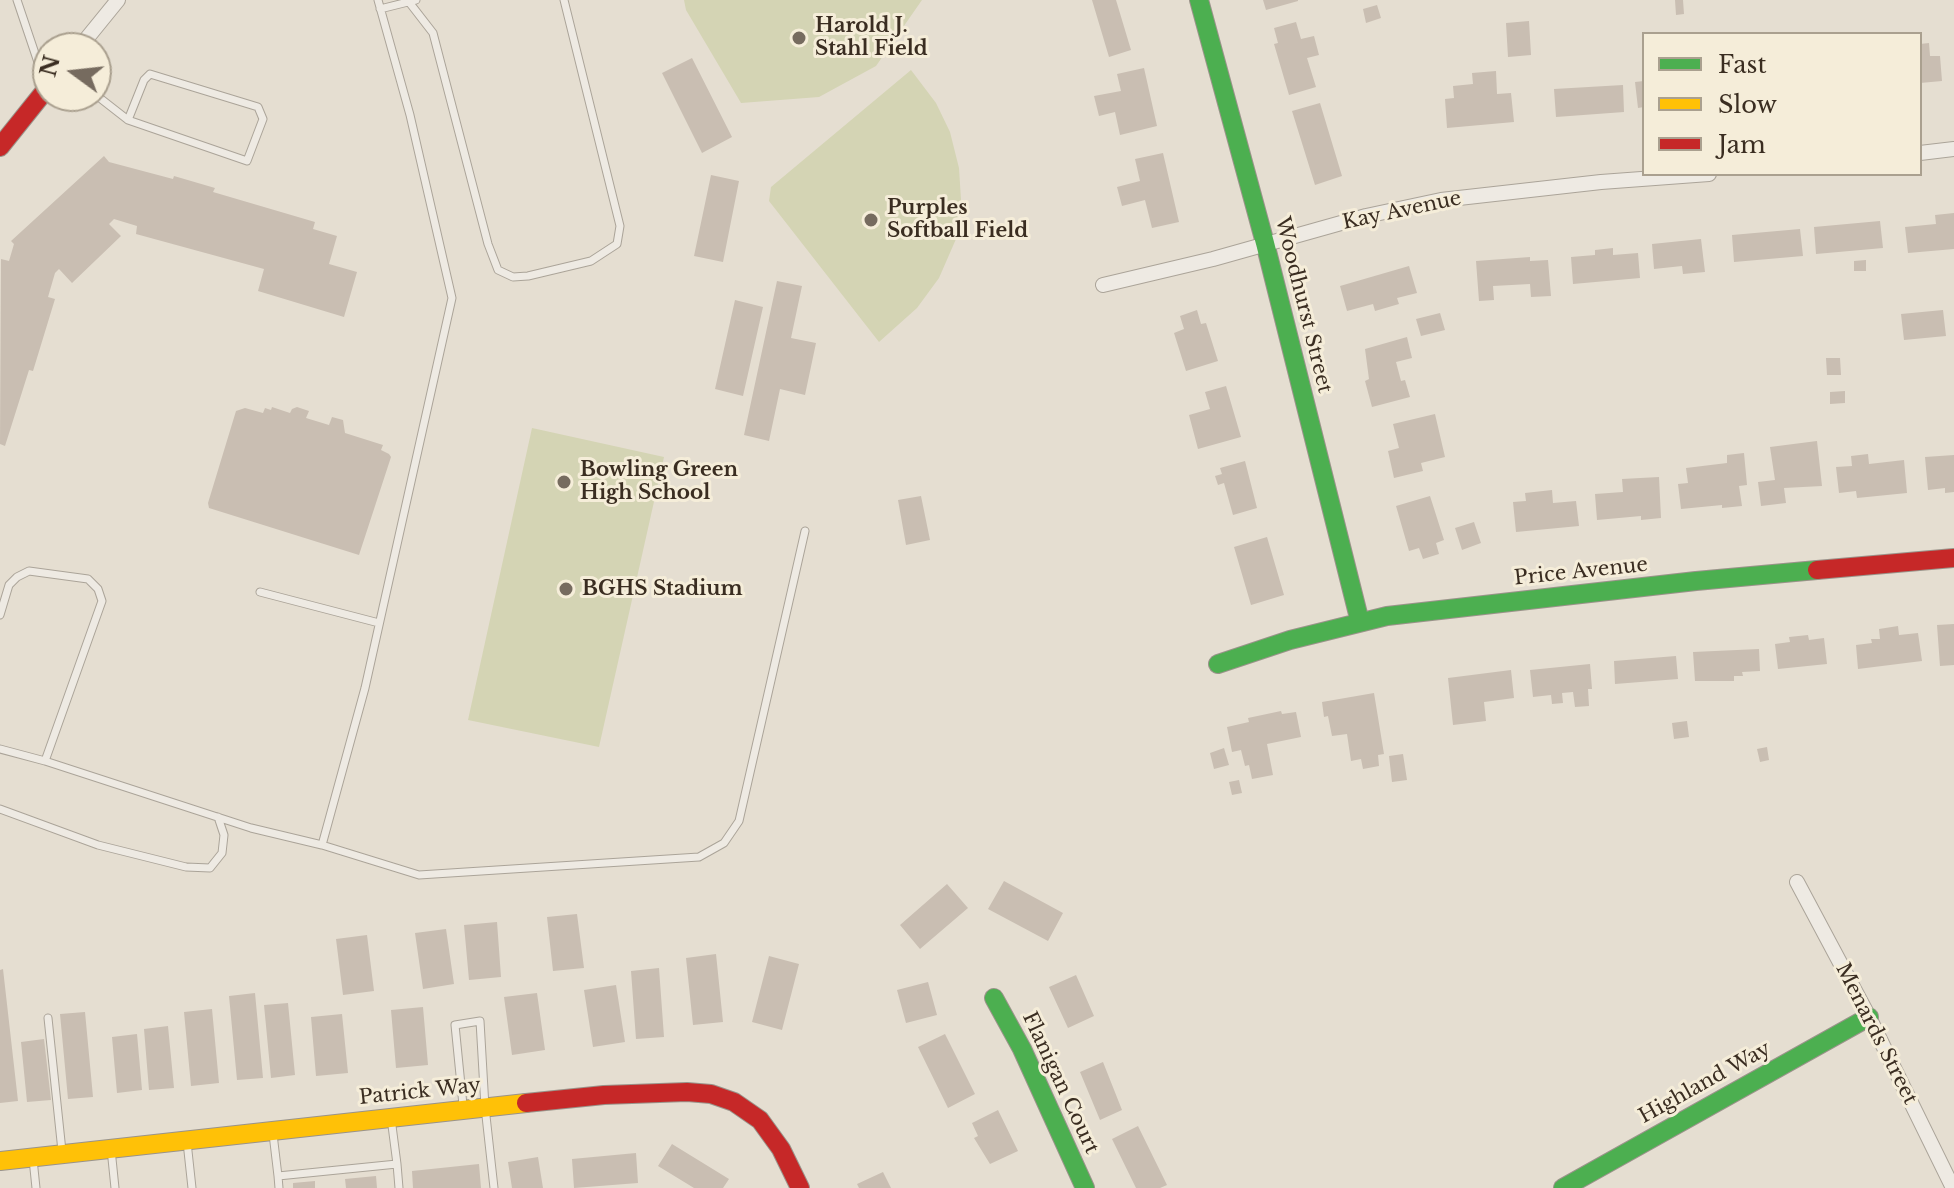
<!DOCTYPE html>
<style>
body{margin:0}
#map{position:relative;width:1954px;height:1188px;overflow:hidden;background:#e5ded1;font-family:"Libre Baskerville",serif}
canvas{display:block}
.legend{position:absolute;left:1642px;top:32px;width:280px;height:144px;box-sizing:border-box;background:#f5edd9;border:2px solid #aaa08f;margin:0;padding:10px 14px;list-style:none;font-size:24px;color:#3a2d21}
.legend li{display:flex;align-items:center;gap:16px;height:40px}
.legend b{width:40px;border:2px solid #aaa08f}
.north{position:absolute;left:32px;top:32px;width:80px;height:80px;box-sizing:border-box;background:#f5edd9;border:2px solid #aaa08f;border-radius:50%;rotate:285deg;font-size:22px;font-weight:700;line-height:32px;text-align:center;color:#3a2d21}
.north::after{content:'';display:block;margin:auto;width:28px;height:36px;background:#766b5f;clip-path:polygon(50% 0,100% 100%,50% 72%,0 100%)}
</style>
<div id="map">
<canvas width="1954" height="1188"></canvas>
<ul class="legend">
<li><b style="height:10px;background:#4caf50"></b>Fast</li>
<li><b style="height:10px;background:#ffc107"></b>Slow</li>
<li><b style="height:10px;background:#c62828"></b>Jam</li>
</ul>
<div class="north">N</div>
</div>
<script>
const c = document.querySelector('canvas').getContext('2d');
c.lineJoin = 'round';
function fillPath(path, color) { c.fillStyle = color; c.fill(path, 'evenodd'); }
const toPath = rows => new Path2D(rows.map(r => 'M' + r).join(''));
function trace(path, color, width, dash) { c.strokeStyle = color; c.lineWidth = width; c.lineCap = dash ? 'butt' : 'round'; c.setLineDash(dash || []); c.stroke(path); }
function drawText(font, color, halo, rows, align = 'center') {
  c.font = font + ' "Libre Baskerville",serif'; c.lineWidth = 6; c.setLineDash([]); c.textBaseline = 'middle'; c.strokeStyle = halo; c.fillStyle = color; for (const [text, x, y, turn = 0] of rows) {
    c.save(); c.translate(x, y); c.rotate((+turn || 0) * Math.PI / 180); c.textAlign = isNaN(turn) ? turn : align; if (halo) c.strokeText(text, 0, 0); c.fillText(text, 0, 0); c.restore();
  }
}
const green = toPath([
 [684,0,922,0,876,66,819,97,741,103,686,10],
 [911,70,936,103,950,132,959,168,961,200,956,239,939,278,917,308,879,342,769,201,771,187],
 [532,428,664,457,599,747,468,720]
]);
const building = toPath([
 [1092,0,1116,0,1131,50,1109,57],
 [1263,0,1298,0,1298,1,1266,10],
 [1675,0,1683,0,1684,14,1676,15],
 [1377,5,1381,18,1366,23,1363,9],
 [1529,21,1531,55,1508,57,1506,23],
 [1296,22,1301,39,1314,36,1319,55,1307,58,1316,87,1289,95,1274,44,1278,43,1274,28],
 [1929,43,1930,56,1940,56,1942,81,1920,83,1920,44],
 [692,58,732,137,702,153,662,73],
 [1144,68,1157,126,1120,135,1115,112,1099,116,1094,96,1121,91,1117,74],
 [1496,71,1497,94,1511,93,1514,122,1447,128,1445,99,1454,98,1453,86,1473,84,1472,73],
 [1644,81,1644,107,1638,108,1635,82],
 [1623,85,1624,112,1556,117,1554,89],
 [1320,103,1342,176,1315,185,1292,111],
 [1163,153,1179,222,1152,228,1145,200,1122,206,1117,187,1140,181,1135,159],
 [104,156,109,162,173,179,174,176,215,188,213,192,315,222,313,229,337,236,329,264,357,272,344,317,258,291,264,269,136,234,137,226,114,219,109,224,121,236,72,283,59,269,55,273,48,297,55,299,33,371,29,370,5,446,0,444,1,259,9,261,14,244,11,241],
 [711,175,739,181,723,262,694,256],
 [1954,213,1954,249,1908,253,1905,227,1936,224,1935,215],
 [1880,221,1883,248,1816,254,1814,227],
 [1800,229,1803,256,1734,262,1732,235],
 [1701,239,1705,272,1683,274,1682,266,1654,269,1652,244],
 [1613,248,1613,255,1638,253,1640,278,1573,284,1571,257,1595,255,1595,250],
 [1530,257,1530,261,1548,260,1551,296,1531,297,1530,284,1493,286,1494,300,1479,301,1476,261],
 [1866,260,1866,271,1854,271,1854,261],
 [1409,266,1417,293,1397,298,1399,304,1375,311,1373,304,1347,311,1340,286],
 [777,281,802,286,791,338,816,343,805,395,780,389,769,441,744,435],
 [735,300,763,307,743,396,715,389],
 [1197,310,1201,324,1206,323,1218,361,1186,371,1174,333,1184,329,1180,316],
 [1943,310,1946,336,1904,340,1901,314],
 [1440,313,1445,330,1421,336,1416,319],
 [1407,337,1412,358,1396,362,1401,381,1405,380,1410,397,1372,407,1365,381,1369,379,1365,349],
 [1826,358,1840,358,1841,375,1827,375],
 [1226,386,1241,437,1198,449,1189,415,1210,409,1205,392],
 [1845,391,1845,403,1830,404,1830,392],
 [272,407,290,413,292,409,297,407,309,411,306,418,329,425,332,417,343,420,345,433,383,445,381,450,389,454,391,457,359,555,209,508,208,503,236,411,245,408,263,413,265,408,271,410],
 [1435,414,1445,457,1421,463,1423,471,1394,478,1388,451,1399,448,1393,424],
 [1817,441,1822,486,1784,488,1786,503,1761,506,1758,482,1775,480,1770,447],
 [1744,453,1747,485,1739,486,1742,506,1722,508,1722,505,1681,509,1678,484,1688,483,1686,468,1727,463,1727,455],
 [1868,454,1869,464,1904,460,1907,493,1857,498,1856,491,1839,493,1836,467,1852,466,1851,456],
 [1954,455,1954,492,1945,493,1945,488,1928,490,1925,457],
 [1245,461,1257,508,1233,515,1224,483,1218,485,1215,476,1222,474,1220,468],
 [1659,477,1661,518,1641,520,1641,516,1597,520,1595,494,1623,492,1622,479],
 [1552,490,1553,503,1576,501,1579,526,1516,532,1513,502,1526,501,1525,493],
 [921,496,930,540,906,545,898,500],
 [1430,496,1444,540,1436,543,1439,554,1423,559,1419,548,1409,551,1396,506],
 [1474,522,1481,543,1462,550,1455,528],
 [1267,537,1284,595,1251,605,1234,547],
 [1954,624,1954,665,1940,666,1937,625],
 [1898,626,1899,635,1918,633,1922,661,1858,669,1856,645,1872,643,1871,639,1880,639,1879,629],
 [1808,635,1809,640,1824,638,1827,664,1778,669,1775,644,1790,642,1789,637],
 [1759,649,1760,671,1742,672,1743,676,1734,676,1734,681,1695,681,1693,652],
 [1676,656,1678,679,1615,684,1614,661],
 [1590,664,1592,689,1588,689,1589,706,1575,707,1573,692,1562,693,1563,703,1552,704,1551,695,1533,697,1530,670],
 [1511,670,1514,698,1484,702,1486,721,1453,725,1448,678],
 [1374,693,1384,754,1378,755,1379,766,1363,769,1361,759,1351,761,1347,734,1332,736,1328,716,1324,717,1322,702],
 [1281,711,1282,714,1296,712,1301,737,1267,744,1273,775,1252,779,1249,765,1245,766,1241,750,1232,752,1227,727,1249,722,1248,718],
 [1687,721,1689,737,1674,739,1672,723],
 [1767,747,1769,760,1760,762,1757,749],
 [1224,748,1229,765,1214,769,1210,753],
 [1403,754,1407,780,1392,782,1389,756],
 [1239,780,1242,793,1232,795,1229,782],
 [1004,881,1063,913,1048,941,988,909],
 [947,884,968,908,920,949,900,925],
 [577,914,584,968,553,971,547,917],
 [497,922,501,977,469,980,464,925],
 [446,929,454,984,423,989,415,933],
 [367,935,374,991,343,995,336,939],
 [716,954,723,1022,693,1025,686,958],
 [769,956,799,964,782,1030,752,1022],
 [659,968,664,1037,636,1039,631,971],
 [3,969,18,1101,0,1103,0,970],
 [1076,975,1094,1016,1068,1028,1049,987],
 [928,982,937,1015,906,1023,897,990],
 [616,985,625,1042,593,1047,584,990],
 [255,993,263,1078,237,1080,229,996],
 [537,993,545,1050,512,1055,504,997],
 [288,1003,295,1075,271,1078,264,1005],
 [423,1007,428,1065,396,1068,391,1010],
 [212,1009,219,1083,191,1086,184,1012],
 [85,1012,93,1097,68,1099,60,1014],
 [342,1014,348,1073,316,1076,311,1017],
 [168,1026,174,1088,149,1090,144,1029],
 [137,1034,142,1090,117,1093,112,1037],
 [945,1034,975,1094,948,1108,918,1047],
 [44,1039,51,1100,27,1102,21,1042],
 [1103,1062,1122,1110,1100,1120,1080,1072],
 [998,1110,1018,1151,990,1164,974,1138,978,1136,972,1123],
 [1138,1126,1167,1185,1160,1188,1136,1188,1112,1139],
 [672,1144,729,1179,723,1188,694,1188,658,1166],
 [636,1153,638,1183,574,1188,572,1159],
 [538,1157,543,1188,512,1188,508,1162],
 [479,1164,481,1188,413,1188,412,1171],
 [883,1172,891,1188,859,1188,857,1184],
 [376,1176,377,1188,346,1188,345,1179],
 [315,1181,315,1188,293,1188,293,1183]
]);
const lane = toPath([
 [17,0,46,86],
 [409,2,433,33,488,244,498,270,513,277,528,276,591,261,617,244,620,226,564,0],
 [380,9,416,0],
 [96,95,128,120,247,161,263,119,258,107,150,74,144,80,128,120],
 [260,592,379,623],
 [0,615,9,585,17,577,29,571,88,579,98,589,102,601,45,761],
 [0,749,45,761,251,828,322,845,419,875,699,857,724,843,739,821,805,531],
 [0,809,98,845,186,867,210,868,222,853,224,835,218,817],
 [322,845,365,688,452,298,410,115,378,0],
 [48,1018,62,1151],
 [463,1105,455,1025,480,1021,485,1107,494,1188],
 [391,1118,397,1164],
 [273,1134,278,1176],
 [187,1142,192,1188],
 [111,1149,115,1188],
 [33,1159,36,1188],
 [279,1188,278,1176,397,1164,399,1188]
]);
const street = toPath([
 [79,48,118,0],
 [1920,153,1954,149],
 [1103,285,1213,259,1366,216,1441,200,1601,182,1709,174],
 [1797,882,1869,1017,1953,1188]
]);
const fast = toPath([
 [1199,0,1265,243,1360,622],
 [1218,664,1290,640,1387,616,1696,581,1817,570],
 [994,998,1022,1049,1085,1188],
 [1563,1188,1869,1017]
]);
const slow = toPath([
 [0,1161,526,1103]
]);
const jam = toPath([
 [0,147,48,87],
 [1817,570,1954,558],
 [526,1103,604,1095,687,1092,711,1094,734,1102,760,1120,781,1149,800,1188]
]);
const markers = [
 [799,38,8,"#766b5f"],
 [871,220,8,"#766b5f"],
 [564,482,8,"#766b5f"],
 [566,589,8,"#766b5f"]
];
const poiNames = [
 ["Harold J.",815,26],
 ["Stahl Field",815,49],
 ["Purples",887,208],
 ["Softball Field",887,231],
 ["Bowling Green",580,470],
 ["High School",580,493],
 ["BGHS Stadium",582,589]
];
const streetNames = [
 ["Kay Avenue",1402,211,-12],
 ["Woodhurst Street",1303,305,76],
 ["Price Avenue",1581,572,-6],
 ["Menards Street",1876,1034,63],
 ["Flanigan Court",1060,1083,65],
 ["Highland Way",1705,1083,-29],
 ["Patrick Way",420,1092,-6]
];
fillPath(green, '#d4d4b4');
fillPath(building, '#c9beb2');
trace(lane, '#aba499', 9);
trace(street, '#aba499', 16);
trace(fast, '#9a938a', 20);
trace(slow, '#9a938a', 20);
trace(jam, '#9a938a', 20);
trace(lane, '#eeeae3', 7);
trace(street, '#eeeae3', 14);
trace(fast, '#4caf50', 18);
trace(slow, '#ffc107', 18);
trace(jam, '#c62828', 18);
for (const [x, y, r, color] of markers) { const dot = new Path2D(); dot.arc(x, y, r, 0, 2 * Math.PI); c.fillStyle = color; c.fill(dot); trace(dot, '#f5edd9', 3); }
drawText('bold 20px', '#3a2d21', '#f5edd9', poiNames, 'left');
drawText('20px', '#3a2d21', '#f5edd9', streetNames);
</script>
